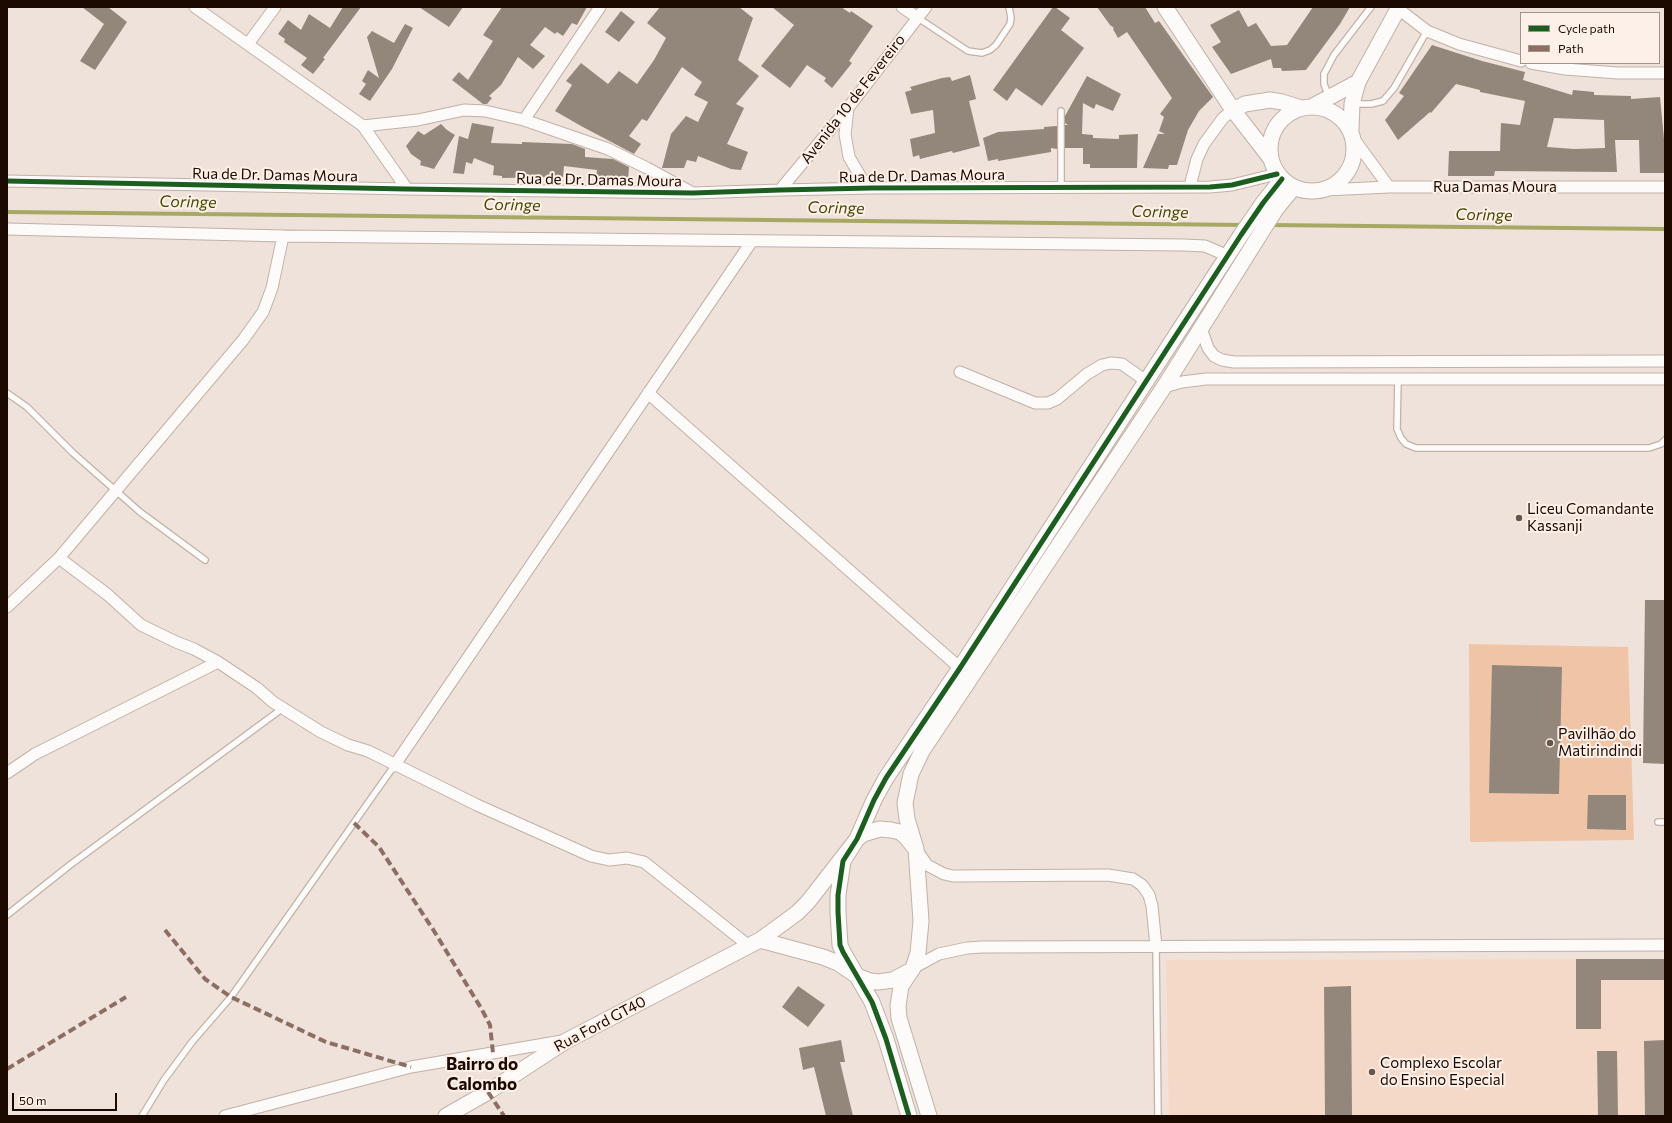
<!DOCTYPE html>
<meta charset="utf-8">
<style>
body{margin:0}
#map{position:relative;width:1672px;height:1123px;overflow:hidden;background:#efe2da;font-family:Commissioner,sans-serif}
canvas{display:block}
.frame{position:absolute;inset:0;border:8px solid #1c0900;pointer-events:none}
.legend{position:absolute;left:1520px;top:12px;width:140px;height:52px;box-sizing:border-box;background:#fcf0e8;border:1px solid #a2948b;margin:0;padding:5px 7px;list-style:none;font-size:12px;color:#1c0900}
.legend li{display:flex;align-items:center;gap:8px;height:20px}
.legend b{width:20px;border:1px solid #a2948b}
.scale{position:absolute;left:12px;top:1093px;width:105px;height:18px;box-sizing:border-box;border:2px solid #1c0900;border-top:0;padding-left:5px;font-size:12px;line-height:14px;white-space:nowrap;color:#1c0900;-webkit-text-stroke:3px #fcf0e8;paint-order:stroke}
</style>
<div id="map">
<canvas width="1672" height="1123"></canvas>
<div class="frame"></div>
<ul class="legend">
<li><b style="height:5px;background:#1b5e20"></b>Cycle path</li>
<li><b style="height:5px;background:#8d6e63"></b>Path</li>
</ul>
<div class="scale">50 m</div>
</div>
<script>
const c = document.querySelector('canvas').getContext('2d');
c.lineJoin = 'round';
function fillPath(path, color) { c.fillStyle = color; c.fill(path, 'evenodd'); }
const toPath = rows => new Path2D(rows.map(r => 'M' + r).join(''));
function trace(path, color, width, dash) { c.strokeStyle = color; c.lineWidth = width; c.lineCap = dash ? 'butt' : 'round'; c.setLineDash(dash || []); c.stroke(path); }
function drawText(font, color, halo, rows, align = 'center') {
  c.font = font + ' Commissioner,sans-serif'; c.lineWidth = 4; c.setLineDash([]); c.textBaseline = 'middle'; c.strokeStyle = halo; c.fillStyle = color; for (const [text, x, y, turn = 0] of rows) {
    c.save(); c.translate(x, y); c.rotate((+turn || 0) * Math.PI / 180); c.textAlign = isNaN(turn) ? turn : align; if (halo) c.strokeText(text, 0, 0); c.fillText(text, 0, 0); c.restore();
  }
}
const built = toPath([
 [1665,959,1665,1116,1169,1116,1166,960]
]);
const green = toPath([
 [1469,644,1628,647,1634,840,1470,842]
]);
const stream = toPath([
 [7,212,1245,225],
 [1269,225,1665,229]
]);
const building = toPath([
 [82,7,108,7,127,22,95,70,80,61,104,24],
 [343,7,361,7,323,58,325,59,313,74,301,65,307,58,284,42,285,39,278,34,288,20,301,30,309,14,330,28],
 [419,7,463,7,449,27],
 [502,7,587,7,577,25,572,23,563,36,557,32,555,34,545,27,530,45,545,56,533,69,518,57,501,85,489,96,492,98,487,104,483,104,452,80,459,72,468,80,493,41,483,35],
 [660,7,739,7,753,18,738,60,759,76,736,104,744,108,727,144,748,152,741,170,731,169,698,156,696,162,687,160,684,168,662,168,671,134,686,116,698,122,708,102,694,95,702,82,682,67,647,121,642,119,629,136,641,144,634,154,581,126,555,111,572,85,566,81,581,63,608,84,619,71,637,84,654,60,666,38,647,23],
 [772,7,841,7,850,13,851,11,873,26,849,61,852,63,832,88,824,81,826,78,807,65,790,88,761,66,794,25],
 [1053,7,1055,7,1070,18,1061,30,1084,48,1042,106,1016,88,1007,101,993,90],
 [1097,7,1145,7,1155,23,1159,21,1213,97,1199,111,1188,130,1177,165,1169,165,1168,169,1143,168,1158,134,1165,134,1159,131,1164,117,1160,114,1172,98,1127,32,1118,38,1113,29,1114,28,1110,25],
 [1313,7,1350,7,1340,24,1306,70,1282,71,1281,68,1273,68,1271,59,1231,74,1212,47,1221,42,1210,25,1239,10,1248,27,1256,23,1271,46,1287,45],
 [621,11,635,22,619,42,605,32],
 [405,24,413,28,392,69,370,101,359,94,366,84,362,81,368,70,379,78,367,37,372,31,394,43],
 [1432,45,1482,61,1525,72,1523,80,1572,95,1573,90,1594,92,1594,95,1631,96,1631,99,1660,97,1665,149,1665,173,1640,173,1639,140,1615,140,1617,172,1495,171,1494,176,1448,176,1449,151,1500,151,1501,123,1520,125,1525,101,1480,92,1480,90,1456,84,1431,113,1430,112,1398,140,1385,120,1404,96,1399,93],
 [1554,118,1604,120,1605,148,1574,149,1547,147],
 [970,75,976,99,969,101,980,146,953,153,952,151,920,159,919,155,913,157,910,139,935,133,933,110,911,114,905,92,912,90,910,87,942,78,950,77,952,81],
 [1087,76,1121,94,1113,111,1096,104,1094,109,1083,103,1082,134,1093,135,1093,138,1119,139,1119,135,1138,134,1137,168,1090,168,1090,164,1083,164,1083,148,1065,148,1065,125,1068,125,1065,123,1065,116],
 [472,123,494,127,491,143,522,144,522,142,572,144,585,149,585,157,613,159,629,167,628,180,596,178,597,170,564,166,563,177,502,178,502,176,493,175,494,166,474,158,472,164,466,162,464,174,453,173,459,136,468,139],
 [441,124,447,130,455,135,434,169,420,165,421,161,411,154,406,146,418,131,424,135],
 [1057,126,1057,149,1051,148,1051,152,998,161,998,159,988,161,983,138,998,132,1044,129,1044,127],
 [1645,600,1665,600,1665,764,1643,763],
 [1492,665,1562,667,1559,794,1489,793],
 [1588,795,1626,795,1626,830,1587,829],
 [1576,959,1665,959,1665,980,1601,980,1601,1029,1576,1029],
 [798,986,825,1005,808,1027,782,1007],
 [1351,986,1352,1116,1325,1116,1324,987],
 [841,1040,845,1062,840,1062,853,1116,826,1116,814,1067,803,1070,799,1048],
 [1665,1040,1665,1116,1645,1116,1644,1041],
 [1597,1051,1617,1051,1618,1115,1598,1115]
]);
const lane = toPath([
 [918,18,968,51,982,53,990,50,996,45,1010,24,1011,18,1009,7],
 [1329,97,1324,84,1324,74,1334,55,1371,7],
 [1352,104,1371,104,1383,101,1394,88,1427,31],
 [1061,111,1061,187],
 [1398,379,1397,429,1401,438,1406,444,1416,448,1649,448,1661,444,1665,440],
 [7,393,27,407,73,453,140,512,205,560],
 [1658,822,1665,822],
 [7,915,70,865,283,708],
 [1156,946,1158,1116],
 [142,1116,164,1080,192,1042,231,997,394,766]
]);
const street = toPath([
 [195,7,363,126,407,189],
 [902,7,918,18],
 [1396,7,1427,31,1459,44,1521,61],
 [248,44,275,7],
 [1531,63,1565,69,1618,73,1665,73],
 [848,108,845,134,849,157,862,179,872,188],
 [524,120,600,7],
 [363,126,418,120,464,110,485,111,524,120,608,149,647,168,691,192],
 [1354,139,1389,187],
 [7,181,407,189,693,193,780,190,872,188,1210,187,1232,185,1277,174],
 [1190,186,1197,159,1204,144,1223,118,1233,110],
 [780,190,848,108,926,7],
 [1325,190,1389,187,1665,187],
 [7,229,283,236,1184,245,1205,246,1228,256],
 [1201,328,1208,348,1214,356,1222,360,1234,362,1665,361],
 [960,372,1035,403,1048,403,1057,399,1087,374,1102,365,1111,363,1122,364,1146,381],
 [1164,387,1182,382,1206,379,1665,379],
 [648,393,960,668],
 [59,558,108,595,141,625,176,642,194,649,218,662,257,688,273,702,321,732,348,745,368,751,477,805,591,856,609,860,627,858,644,862,749,946],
 [7,607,59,558,243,340,263,312,272,288,283,236],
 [394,766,752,241],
 [7,773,35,754,218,662],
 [916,849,927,865,944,874,953,876,1108,875,1133,879,1142,885,1149,895,1152,906,1156,946],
 [913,968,939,954,967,948,982,947,1665,945],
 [225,1116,411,1067,562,1041]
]);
const secondary = toPath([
 [1165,7,1233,110,1271,159],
 '1270 149a42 42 0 1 1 84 0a42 42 0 1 1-84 0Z',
 [1311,107,1358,82],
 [1233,110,1245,104,1270,100,1282,102,1301,108],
 [1351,130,1352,104,1358,82,1399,7],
 [760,940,823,957,838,963,857,976,870,981,878,982,893,980,910,971],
 [446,1116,488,1092,566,1041,760,940,797,913,808,902,857,839,863,834,880,829,891,830,900,832,906,837,914,847],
 [909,1116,886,1039,872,1002,843,952,840,945,838,912,838,895,843,861,857,839,874,800,886,778,960,668,1241,235,1263,203,1282,179],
 [929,1116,899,1018,898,1006,901,986,913,968,918,953,921,921,916,849,907,819,905,803,911,774,922,751,1164,387,1276,209,1294,187]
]);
const quiet = toPath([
 [354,823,379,847,434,931,481,1008,490,1025,493,1053],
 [165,930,205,979,231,997,326,1042,411,1067],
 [7,1069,126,997],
 [488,1092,504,1116]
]);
const cycleway = toPath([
 [7,181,407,189,693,193,780,190,872,188,1210,187,1232,185,1277,174],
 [909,1116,886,1039,872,1002,843,952,840,945,838,912,838,895,843,861,857,839,874,800,886,778,960,668,1241,235,1263,203,1282,179]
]);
const markers = [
 [1519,518,4,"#66554c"],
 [1550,743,4,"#66554c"],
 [1372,1072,4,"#66554c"]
];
const streetNames = [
 ["Avenida 10 de Fevereiro",853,99,-52],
 ["Rua de Dr. Damas Moura",275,175,1],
 ["Rua de Dr. Damas Moura",922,176,-1],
 ["Rua de Dr. Damas Moura",599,180,1],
 ["Rua Damas Moura",1495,187],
 ["Rua Ford GT40",600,1024,-28]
];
const poiNames = [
 ["Liceu Comandante",1527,509],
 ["Kassanji",1527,526],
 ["Pavilhão do",1558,734],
 ["Matirindindi",1558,751],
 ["Complexo Escolar",1380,1063],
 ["do Ensino Especial",1380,1080]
];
const waterNames = [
 ["Coringe",188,202,1],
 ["Coringe",512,205,1],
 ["Coringe",836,208,1],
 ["Coringe",1160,212,1],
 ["Coringe",1484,215,1]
];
const quarterNames = [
 ["Bairro do",482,1064],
 ["Calombo",482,1084]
];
fillPath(built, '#f4d9c8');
fillPath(green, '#f0c4a7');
trace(stream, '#a6a864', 4);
fillPath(building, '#93877b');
trace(lane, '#c1b1a7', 8);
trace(street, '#c1b1a7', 13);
trace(secondary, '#c1b1a7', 17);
trace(lane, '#fdfbf9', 5.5);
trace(street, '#fdfbf9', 11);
trace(secondary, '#fdfbf9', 15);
trace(quiet, '#8d6e63', 4, [8, 4]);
trace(cycleway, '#1b5e20', 5);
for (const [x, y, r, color] of markers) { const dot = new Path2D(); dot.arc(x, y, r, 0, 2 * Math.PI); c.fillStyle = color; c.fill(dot); trace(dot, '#fcf0e8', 1.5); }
drawText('15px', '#1c0900', '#fcf0e8', streetNames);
drawText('15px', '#1c0900', '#fcf0e8', poiNames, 'left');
drawText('italic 16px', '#444900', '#fcf0e8', waterNames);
drawText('bold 17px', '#1c0900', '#fcf0e8', quarterNames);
</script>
